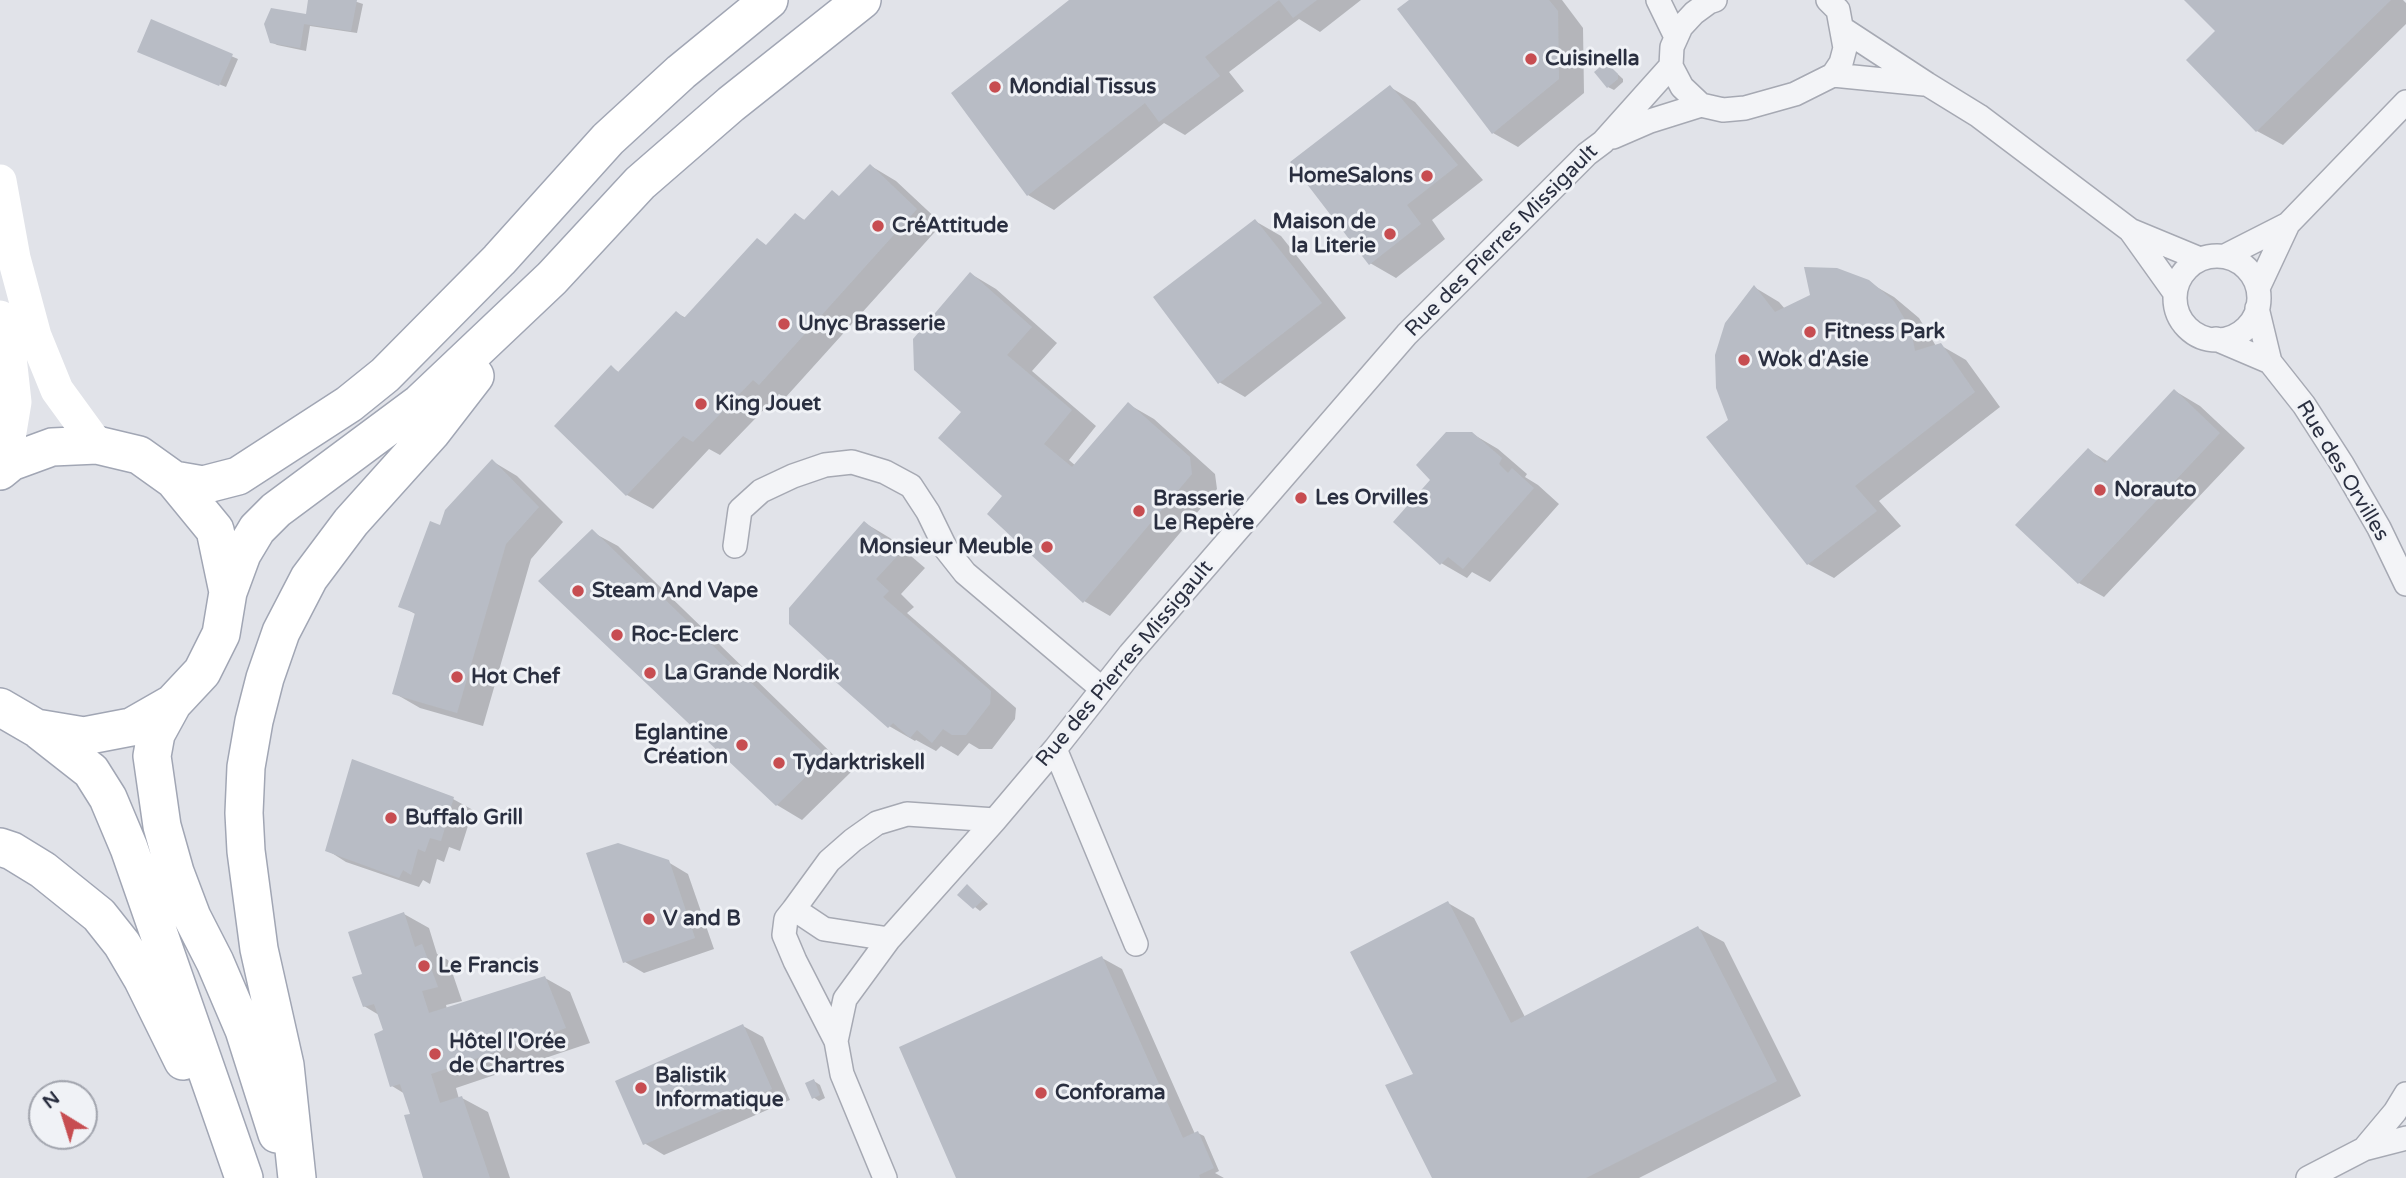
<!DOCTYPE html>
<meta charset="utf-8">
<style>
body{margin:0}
#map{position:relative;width:2406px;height:1178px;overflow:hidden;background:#e1e3e9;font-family:"Varela Round",sans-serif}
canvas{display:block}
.north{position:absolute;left:28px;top:1080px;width:70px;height:70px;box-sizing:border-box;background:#f0f2f6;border:2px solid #a1a4ad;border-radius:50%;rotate:322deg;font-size:19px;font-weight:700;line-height:28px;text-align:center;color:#2a2f40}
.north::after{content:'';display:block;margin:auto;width:24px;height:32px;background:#c74d51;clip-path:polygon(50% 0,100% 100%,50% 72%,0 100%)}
</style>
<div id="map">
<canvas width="2406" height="1178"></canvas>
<div class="north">N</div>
</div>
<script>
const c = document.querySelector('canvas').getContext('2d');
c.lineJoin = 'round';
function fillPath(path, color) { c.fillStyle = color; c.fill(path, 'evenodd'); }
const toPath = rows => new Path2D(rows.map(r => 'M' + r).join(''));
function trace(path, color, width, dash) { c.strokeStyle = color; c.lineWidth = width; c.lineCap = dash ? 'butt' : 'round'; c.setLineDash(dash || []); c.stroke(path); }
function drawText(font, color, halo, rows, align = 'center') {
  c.font = font + ' "Varela Round",sans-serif'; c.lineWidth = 6; c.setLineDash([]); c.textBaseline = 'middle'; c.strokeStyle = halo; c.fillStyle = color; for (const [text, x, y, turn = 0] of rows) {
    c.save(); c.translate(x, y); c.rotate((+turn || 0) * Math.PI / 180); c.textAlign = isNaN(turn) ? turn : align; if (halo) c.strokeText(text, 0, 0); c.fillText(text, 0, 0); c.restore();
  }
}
const shadow = toPath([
 [310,0,351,0,363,4,357,33,310,26,306,51,277,45,271,42,307,17],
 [1072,0,1361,0,1320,32,1299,19,1229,72,1244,91,1185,135,1164,123,1054,210,1028,195],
 [1412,0,1562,0,1583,28,1584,93,1518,147,1493,133],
 [2187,0,2403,0,2406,3,2406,24,2283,145,2257,131,2218,31],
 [152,22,238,59,226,87,145,54],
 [1607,64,1623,79,1623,82,1614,90,1608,87],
 [1390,87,1415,102,1483,180,1432,220,1445,239,1396,278,1370,263],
 [871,166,896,181,942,224,785,398,779,394,720,455,709,449,653,509,627,495,556,426,611,367,620,373,677,313,686,318,767,246,796,215,806,221,841,197],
 [1255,221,1281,236,1346,318,1245,397,1219,382],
 [971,274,996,289,1057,343,1032,371,1096,426,1069,460,1076,466,1128,404,1154,419,1215,474,1217,489,1110,616,1084,601,1005,496,963,411],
 [1868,282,1894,297,1919,318,1936,346,1940,345,1966,360,2000,407,1879,501,1901,526,1834,578,1808,564,1731,420,1754,287,1779,302,1785,309],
 [2175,391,2200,406,2245,448,2104,597,2079,583,2088,450,2109,462],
 [1471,433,1498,449,1527,474,1525,477,1538,485,1559,504,1490,582,1472,572,1467,578,1441,563],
 [492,461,517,476,563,522,531,559,483,726,420,708,394,693,417,615,401,606,441,528],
 [865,523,890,538,925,568,901,594,914,607,907,613,1016,708,1015,719,992,749,979,749,969,743,958,756,941,746,936,751,916,740,915,741,889,726,831,661],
 [592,532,618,546,851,772,802,820,777,805],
 [353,762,453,799,473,810,460,851,449,847,444,862,437,859,430,884,423,880,419,887,346,862,327,850],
 [668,862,688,874,714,949,644,973,625,962],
 [968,886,988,904,980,911,960,895],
 [1448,903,1474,918,1525,1017,1698,928,1724,942,1801,1096,1639,1178,1434,1178,1415,1074],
 [404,914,429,928,437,954,448,960,462,1001,446,1005,447,1009,545,978,570,992,590,1043,456,1088,459,1099,462,1098,488,1112,510,1178,425,1178,412,1115,405,1094,392,1086,385,1031,379,1015,364,1006,365,975],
 [1102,958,1122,969,1195,1134,1198,1133,1204,1136,1219,1171,1215,1173,1224,1178,958,1178],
 [743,1026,763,1037,790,1100,664,1155,644,1143],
 [814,1081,820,1085,825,1098,819,1101,813,1097]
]);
const building = toPath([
 [308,0,357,0,351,31,304,24,300,48,270,43,264,24,271,8,306,14],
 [1069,0,1317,0,1293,18,1279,0,1205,57,1220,76,1159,122,1145,103,1027,196,951,93],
 [1409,0,1549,0,1558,11,1559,79,1492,134,1397,9],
 [2184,0,2391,0,2256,132,2186,60,2215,31],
 [151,19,233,54,219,86,137,52],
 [1606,62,1618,74,1618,79,1607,88,1594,72],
 [1390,85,1458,165,1407,205,1421,224,1369,265,1290,162],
 [870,164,917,209,759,385,753,380,693,442,683,436,626,496,554,426,611,365,618,372,676,311,684,318,757,238,766,245,795,213,804,220,832,190,839,196],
 [1255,219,1322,303,1218,384,1153,297],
 [1804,267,1837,268,1869,280,1894,301,1911,330,1915,351,1941,343,1975,392,1855,486,1877,511,1807,565,1706,437,1728,420,1716,388,1715,355,1725,323,1754,285,1775,312,1810,295],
 [970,272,1032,327,1007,355,1072,410,1044,444,1072,467,1128,402,1190,457,1192,474,1083,603,987,514,1002,496,938,438,961,412,914,370,913,339],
 [2174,389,2220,433,2078,584,2015,525,2088,448,2105,463],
 [1446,432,1472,432,1502,458,1499,464,1508,473,1512,468,1534,488,1463,569,1448,557,1440,565,1393,522,1430,480,1416,465],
 [492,459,539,507,506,544,457,713,392,694,415,613,398,607,430,521,440,525,445,510],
 [864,521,901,552,876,579,889,591,883,597,991,691,990,704,966,735,952,735,943,729,932,743,917,730,910,738,893,723,888,728,821,669,829,661,789,624,789,608],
 [592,529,827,756,776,806,538,581],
 [352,759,454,797,441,841,430,838,425,852,418,849,411,875,403,870,399,878,325,851],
 [618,843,669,860,695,938,623,963,586,853],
 [967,884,983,900,973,909,957,895],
 [1448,901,1511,1023,1698,926,1777,1081,1586,1178,1432,1178,1385,1085,1413,1074,1350,952],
 [404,912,415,947,422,944,438,987,422,991,429,1013,545,976,566,1028,431,1074,440,1103,462,1096,490,1178,423,1178,404,1115,410,1114,400,1084,390,1087,374,1034,383,1030,374,1004,363,1007,352,977,362,974,348,932],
 [1102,956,1183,1138,1198,1131,1214,1168,1199,1175,1200,1178,956,1178,899,1047],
 [743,1024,772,1089,643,1145,615,1081],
 [814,1079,820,1095,812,1099,805,1083]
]);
const minor = toPath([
 [1658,0,1676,37],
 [1715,0,1709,2,1694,13,1681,27,1672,47,1671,66,1682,87,1701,105,1723,110,1745,108,1795,94,1833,75,1841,63,1845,48,1838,10,1828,0],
 [1843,29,1927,84,1979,116,2130,230,2200,259],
 [1833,75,1924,84],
 [1613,137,1650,121,1701,105],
 [2130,230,2175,293],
 [2225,256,2288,224,2406,102],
 '2175 298a42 42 0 1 1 84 0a42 42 0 1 1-84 0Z',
 [2258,288,2288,224],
 [2257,308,2270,362,2304,405,2342,464,2379,528,2406,584],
 [2216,339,2270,362],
 [735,546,740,510,761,491,793,476,825,465,852,462,885,472,911,486,928,512,946,549,965,573,1101,688],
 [1055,749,1136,944],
 [794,909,786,919,784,935,795,961,836,1041],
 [889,939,824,929,794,909,829,861,853,840,877,823,907,814,995,820],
 [2364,1149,2395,1112,2406,1094],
 [885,1178,842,1074,836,1041,845,999,889,939,995,820,1055,749,1130,654,1407,334,1587,154,1603,142,1671,66],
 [2308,1178,2364,1149,2406,1138]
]);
const secondary = toPath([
 [0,181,14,258,35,336,57,390,97,445],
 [0,317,10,357,15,402,9,438,0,461]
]);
const primary = toPath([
 [0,471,11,462,52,447,97,445,139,455,174,480,215,530,228,592],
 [174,480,203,485,238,476,349,404,385,375,499,260,608,139,681,72,769,0],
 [173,703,156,734,152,756,162,826,175,872,192,917,215,962,244,1030,277,1134],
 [0,707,36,728,84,736,131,727,173,703,202,672,221,634,228,592,242,554,257,529,276,510,420,403,552,278,640,183,731,104,862,0],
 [40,731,91,771,108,798,129,848,244,1178],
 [0,847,12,851,43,870,99,915,122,944,142,978,183,1061],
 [297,1178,285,1065,259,949,246,851,244,813,246,767,254,721,265,678,281,632,309,578,351,522,431,433,475,376]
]);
const markers = [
 [1531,59,7,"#c74d51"],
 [995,87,7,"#c74d51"],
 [1427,176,7,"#c74d51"],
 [878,226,7,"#c74d51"],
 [1390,234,7,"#c74d51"],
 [784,324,7,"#c74d51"],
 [1810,332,7,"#c74d51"],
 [1744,360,7,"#c74d51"],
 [701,404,7,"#c74d51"],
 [2100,490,7,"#c74d51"],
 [1301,498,7,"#c74d51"],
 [1139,511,7,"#c74d51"],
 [1047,547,7,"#c74d51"],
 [578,591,7,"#c74d51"],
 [617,635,7,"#c74d51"],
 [650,673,7,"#c74d51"],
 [457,677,7,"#c74d51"],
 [742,745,7,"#c74d51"],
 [779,763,7,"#c74d51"],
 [391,818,7,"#c74d51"],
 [649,919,7,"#c74d51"],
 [424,966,7,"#c74d51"],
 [435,1054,7,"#c74d51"],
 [641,1088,7,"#c74d51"],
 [1041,1093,7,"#c74d51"]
];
const poiNames = [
 ["Cuisinella",1545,59],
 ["Mondial Tissus",1009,87],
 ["HomeSalons",1413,176,"right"],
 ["Maison de",1376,222,"right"],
 ["la Literie",1376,246,"right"],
 ["CréAttitude",892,226],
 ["Unyc Brasserie",798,324],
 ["Fitness Park",1824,332],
 ["Wok d'Asie",1758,360],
 ["King Jouet",715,404],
 ["Norauto",2114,490],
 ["Les Orvilles",1315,498],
 ["Brasserie",1153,499],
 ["Le Repère",1153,523],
 ["Monsieur Meuble",1033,547,"right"],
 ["Steam And Vape",592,591],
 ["Roc-Eclerc",631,635],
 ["La Grande Nordik",664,673],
 ["Hot Chef",471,677],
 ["Eglantine",728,733,"right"],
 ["Création",728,757,"right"],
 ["Tydarktriskell",793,763],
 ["Buffalo Grill",405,818],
 ["V and B",663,919],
 ["Le Francis",438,966],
 ["Hôtel l'Orée",449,1042],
 ["de Chartres",449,1066],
 ["Balistik",655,1076],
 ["Informatique",655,1100],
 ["Conforama",1055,1093]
];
const streetNames = [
 ["Rue des Pierres Missigault",1502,241,-45],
 ["Rue des Orvilles",2342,471,59],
 ["Rue des Pierres Missigault",1125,664,-50]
];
fillPath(shadow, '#0003');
fillPath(building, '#b8bcc5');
trace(minor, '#a6a9b3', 26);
trace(primary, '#a1a6b4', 40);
trace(minor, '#f3f4f7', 23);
trace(secondary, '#fff', 33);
trace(primary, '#fff', 37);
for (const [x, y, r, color] of markers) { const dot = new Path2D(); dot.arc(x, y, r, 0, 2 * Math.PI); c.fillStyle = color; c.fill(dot); trace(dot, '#f0f2f6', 2.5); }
drawText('bold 21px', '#2a2f40', '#f0f2f6', poiNames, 'left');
drawText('21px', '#2a2f40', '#f0f2f6', streetNames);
</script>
